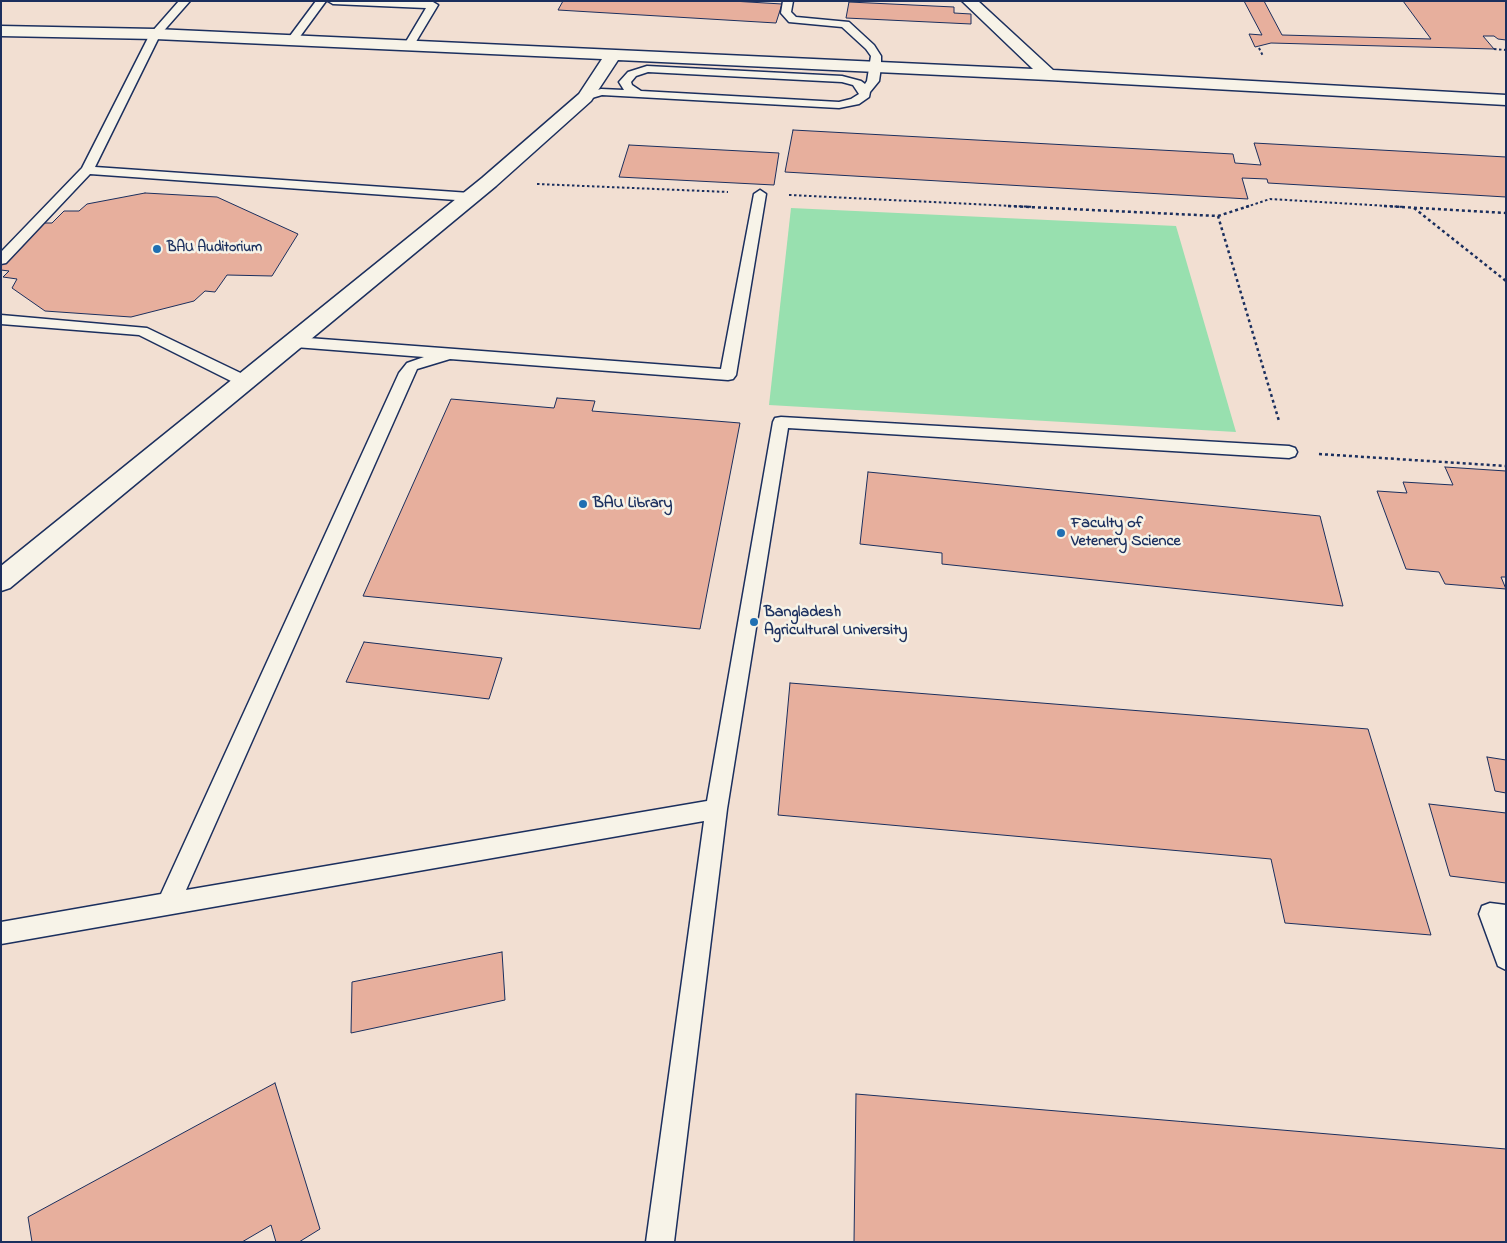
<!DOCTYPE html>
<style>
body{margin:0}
#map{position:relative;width:1507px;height:1243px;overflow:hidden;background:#f7f3e8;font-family:"Indie Flower",sans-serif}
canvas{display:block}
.frame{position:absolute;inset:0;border:2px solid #1b2f5e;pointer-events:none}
</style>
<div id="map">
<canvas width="1507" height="1243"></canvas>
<div class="frame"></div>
</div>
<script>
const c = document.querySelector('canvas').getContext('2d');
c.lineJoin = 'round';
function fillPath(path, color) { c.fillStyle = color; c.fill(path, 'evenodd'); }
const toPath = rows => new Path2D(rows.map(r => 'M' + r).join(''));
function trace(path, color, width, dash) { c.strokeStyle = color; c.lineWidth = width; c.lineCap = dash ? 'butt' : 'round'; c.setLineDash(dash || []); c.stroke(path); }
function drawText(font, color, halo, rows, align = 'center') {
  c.font = font + ' "Indie Flower",sans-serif'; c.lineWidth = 5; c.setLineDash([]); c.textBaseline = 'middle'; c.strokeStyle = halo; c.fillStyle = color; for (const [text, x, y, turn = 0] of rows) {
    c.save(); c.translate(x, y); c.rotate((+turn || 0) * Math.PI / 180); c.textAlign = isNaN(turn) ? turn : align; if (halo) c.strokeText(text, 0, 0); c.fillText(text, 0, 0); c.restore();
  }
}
const built = toPath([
 [1,1,1506,1,1506,1242,1,1242]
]);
const green = toPath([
 [791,208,1176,226,1236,432,769,405]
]);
const building = toPath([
 [563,1,732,1,782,4,776,23,558,10,563,1],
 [1244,1,1264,1,1282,35,1431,39,1403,1,1506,1,1506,40,1498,39,1494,36,1483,36,1494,49,1271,43,1255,47,1249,34,1262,35,1244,1],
 [849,2,954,7,954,13,971,14,971,24,846,18,849,2],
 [793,130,1233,154,1235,163,1261,165,1254,143,1506,157,1506,197,1268,183,1267,179,1242,178,1248,199,785,172,793,130],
 [629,145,779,153,774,185,619,177,629,145],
 [145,193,217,197,298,234,272,276,227,275,215,292,205,291,194,301,131,317,45,311,12,288,17,279,3,277,9,271,1,270,1,263,42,223,52,223,64,211,79,211,87,204,145,193],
 [557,398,595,401,592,411,740,423,700,629,363,596,451,399,554,408,557,398],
 [1445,467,1506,471,1506,577,1501,577,1506,589,1445,584,1439,572,1406,569,1377,491,1407,493,1403,482,1453,485,1445,467],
 [868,472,1320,516,1343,606,942,564,942,553,860,544,868,472],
 [364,642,502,658,489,699,346,682,364,642],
 [790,683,1368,729,1431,935,1285,923,1271,859,778,815,790,683],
 [1487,757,1506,760,1506,793,1495,791,1487,757],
 [1429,804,1506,813,1506,883,1450,876,1429,804],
 [502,952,505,1000,351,1033,352,982,502,952],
 [275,1083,320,1229,299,1242,276,1242,271,1225,242,1242,32,1242,28,1217,275,1083],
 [856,1094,1506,1149,1506,1242,854,1242,856,1094]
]);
const pathFar1 = toPath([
 [1259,48,1263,56],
 [1494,49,1506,50],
 [537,184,728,192],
 [789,195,1034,207],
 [1246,207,1270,199,1405,207]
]);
const path = toPath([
 [1008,206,1218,216,1279,421],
 [1384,206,1506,213],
 [1414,208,1506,281],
 [1218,216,1249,206],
 [1319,454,1506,466]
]);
const service = toPath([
 [179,1,190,1,160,35,95,167,470,193,476,197,470,201,90,174,6,263,1,264,1,252,82,168,150,34,179,1],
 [316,1,326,1,296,42,288,42,287,40,316,1],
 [328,1,416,1,433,2,438,5,414,45,409,48,404,45,426,8,333,4,328,1],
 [783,1,793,1,791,12,796,17,849,22,874,45,881,56,881,67,879,81,870,92,869,97,859,104,839,108,602,95,585,100,579,97,581,95,601,89,624,90,619,82,628,72,647,66,842,76,861,81,865,84,867,81,871,56,866,49,842,27,789,22,781,13,783,1],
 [648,72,842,82,853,85,859,94,851,99,839,102,641,91,632,85,631,82,636,76,648,72],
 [760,190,766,194,736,375,733,379,728,380,450,359,417,369,186,890,707,801,773,422,775,418,781,417,1289,446,1295,448,1297,452,1295,456,1289,458,788,428,727,809,674,1242,646,1242,704,821,1,944,1,922,161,894,399,373,407,363,424,357,295,347,290,345,288,342,290,339,295,337,721,369,754,194,760,190],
 [1,315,147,328,251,378,254,382,251,386,241,386,139,335,1,324,1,315],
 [1490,903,1506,905,1506,970,1498,966,1479,914,1482,906,1490,903]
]);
const minor = toPath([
 [962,1,978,1,1053,70,1506,95,1506,105,1049,80,618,60,591,101,496,186,10,588,1,591,1,566,482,178,579,94,602,59,155,39,1,36,1,26,155,29,1033,69,962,1]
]);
const markers = [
 [157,249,5,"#1f6fb2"],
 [583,504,5,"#1f6fb2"],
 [1061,533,5,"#1f6fb2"],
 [754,622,5,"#1f6fb2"]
];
const farPoinames = [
 ["BAU Auditorium",167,249]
];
const poiNames = [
 ["BAU Library",593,504],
 ["Faculty of",1071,524],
 ["Vetenery Science",1071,542],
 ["Bangladesh",764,613],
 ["Agricultural University",764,631]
];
fillPath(built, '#f2dfd2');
fillPath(green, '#98e0af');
fillPath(building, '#e7af9d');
trace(building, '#1b2f5e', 1);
trace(service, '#1b2f5e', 3);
trace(minor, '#1b2f5e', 3);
trace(pathFar1, '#1b2f5e', 2, [2.5, 2.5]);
trace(path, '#1b2f5e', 2.5, [3, 3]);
fillPath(service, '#f7f3e8');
fillPath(minor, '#f7f3e8');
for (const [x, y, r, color] of markers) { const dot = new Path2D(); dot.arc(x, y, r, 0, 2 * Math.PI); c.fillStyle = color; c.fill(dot); trace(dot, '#f7f3e8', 2); }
drawText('bold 14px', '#1b2f5e', '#f7f3e8', farPoinames, 'left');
drawText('bold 16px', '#1b2f5e', '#f7f3e8', poiNames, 'left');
</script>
